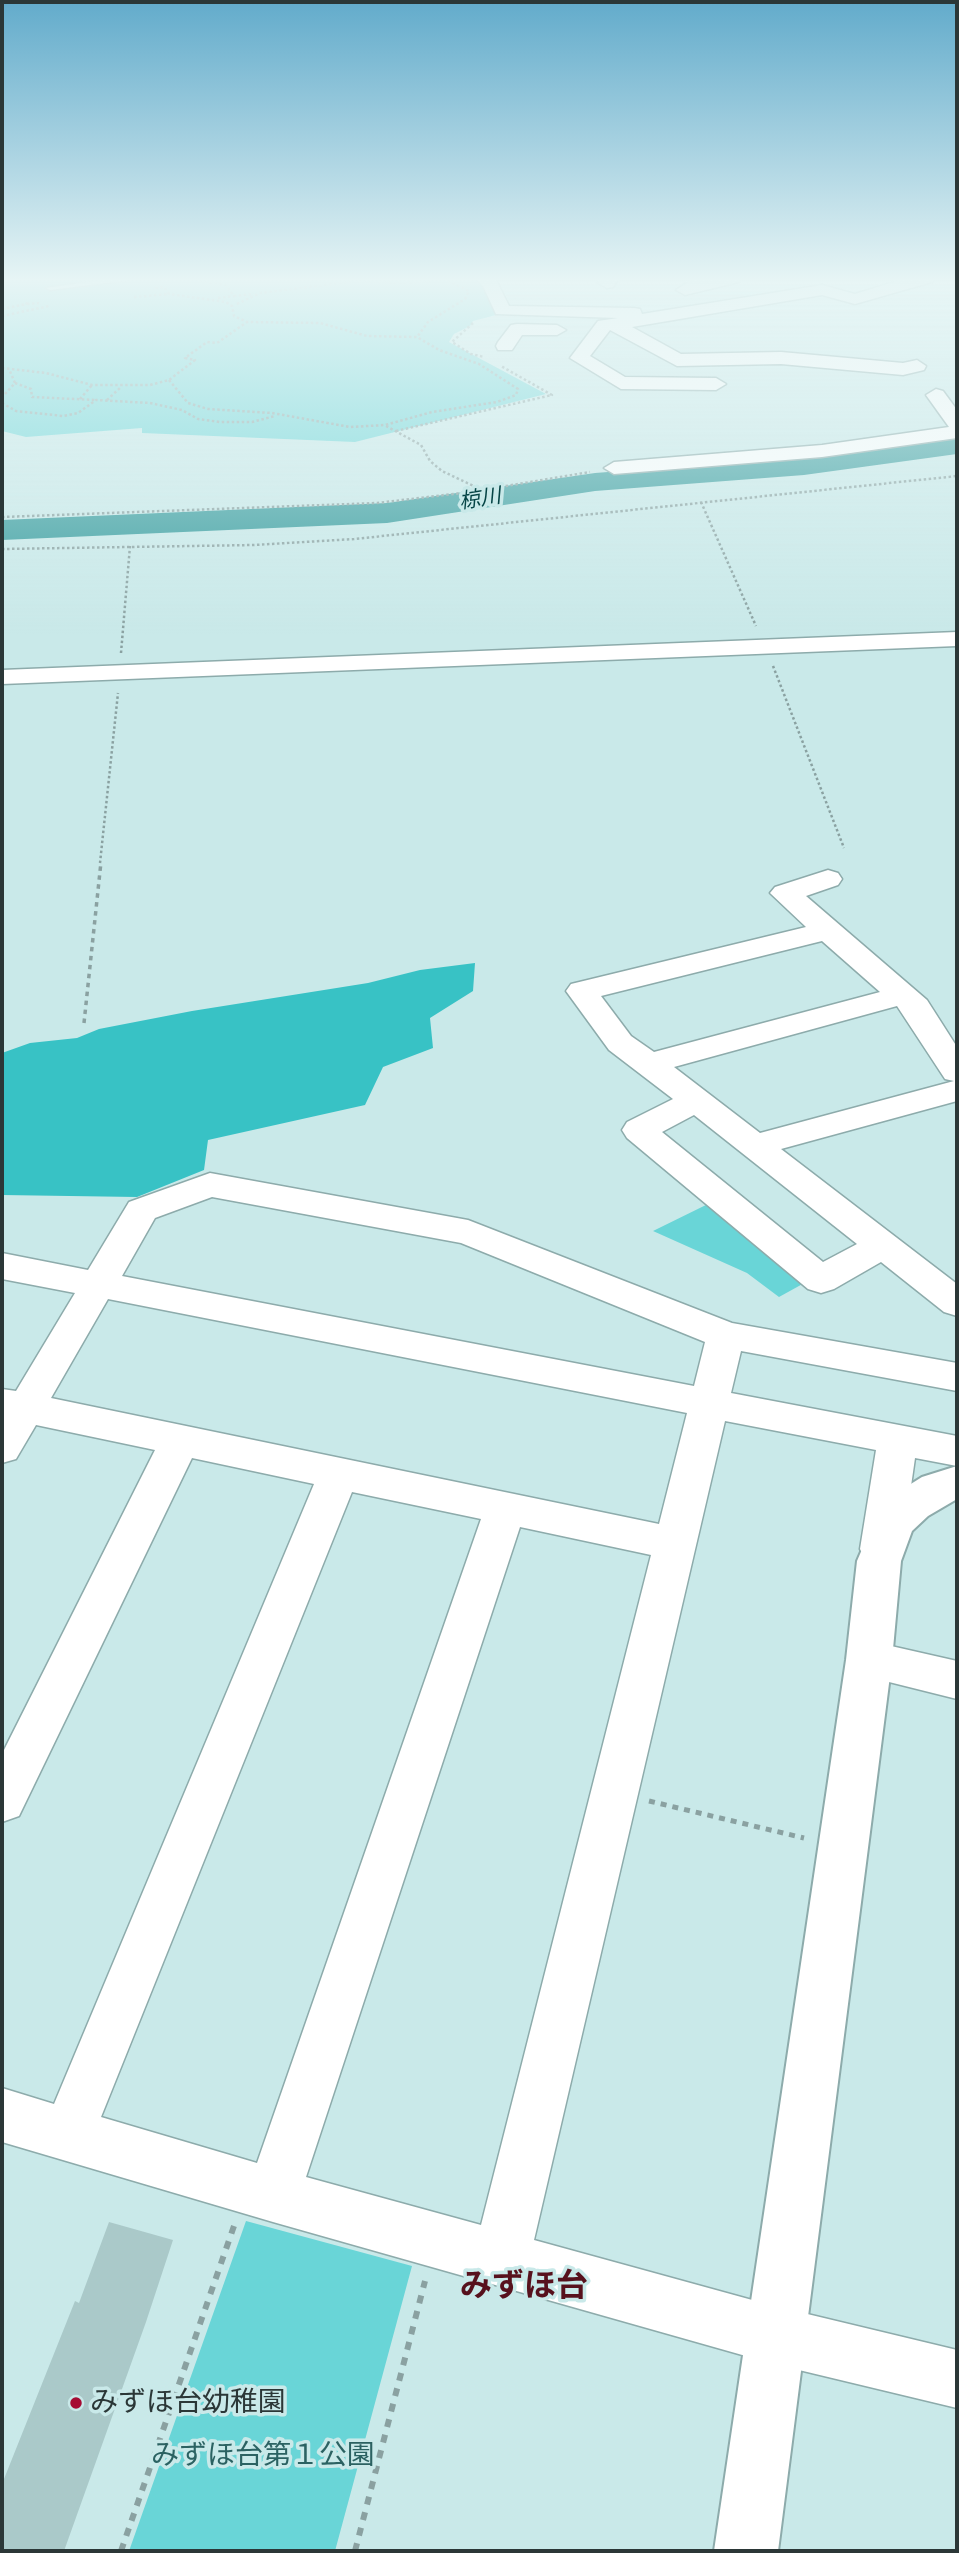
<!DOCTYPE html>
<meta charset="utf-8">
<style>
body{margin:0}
#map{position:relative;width:959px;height:2553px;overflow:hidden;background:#c9e9e9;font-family:Quicksand,sans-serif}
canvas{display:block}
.frame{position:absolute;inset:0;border:4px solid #2b3737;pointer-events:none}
</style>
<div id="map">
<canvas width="959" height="2553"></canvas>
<div class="frame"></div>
</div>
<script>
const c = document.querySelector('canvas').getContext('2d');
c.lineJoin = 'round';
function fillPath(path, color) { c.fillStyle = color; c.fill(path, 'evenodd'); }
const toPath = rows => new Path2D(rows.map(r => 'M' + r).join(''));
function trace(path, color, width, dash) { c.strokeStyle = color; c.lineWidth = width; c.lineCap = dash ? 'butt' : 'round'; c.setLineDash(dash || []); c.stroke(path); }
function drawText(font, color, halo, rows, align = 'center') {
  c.font = font + ' Quicksand,"Noto Sans JP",sans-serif'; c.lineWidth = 7; c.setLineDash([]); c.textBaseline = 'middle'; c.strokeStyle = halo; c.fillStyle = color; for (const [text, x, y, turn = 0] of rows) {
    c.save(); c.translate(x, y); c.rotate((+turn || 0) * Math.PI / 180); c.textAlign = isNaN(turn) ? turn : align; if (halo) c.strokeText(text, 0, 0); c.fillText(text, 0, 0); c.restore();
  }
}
const green = toPath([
 [2,278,484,278,500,314,473,321,470,326,454,334,449,342,546,394,355,442,142,433,142,428,26,437,2,431],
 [710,1203,808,1281,779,1297,747,1273,653,1231],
 [246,2221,412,2266,335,2551,129,2551]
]);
const forest = toPath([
 [475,963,473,991,430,1018,433,1048,383,1067,365,1105,208,1140,204,1170,137,1197,2,1195,2,1053,30,1043,77,1038,99,1029,192,1011,368,983,420,970]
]);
const river = toPath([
 [957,436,957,454,804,475,595,491,387,523,2,540,2,520,387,503,595,473,804,457,957,436]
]);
const building = toPath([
 [109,2222,173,2240,146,2322,64,2551,2,2551,2,2484,75,2301,79,2303]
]);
const pathFar3 = toPath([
 [185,278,226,285,234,296,254,294],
 [134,297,169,294,164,287,155,288],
 [218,298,234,296],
 [27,304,39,303],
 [237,304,260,293,357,281,405,283,445,279,469,291,465,299,428,322,417,337],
 [2,309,27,304,25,301],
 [2,316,49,306],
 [473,323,452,342,471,354,484,357],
 [2,368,46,373,92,385,150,385,169,380,195,360,185,358,207,342,217,343,247,322,234,316,232,306,226,302,169,294],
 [169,380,188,403,208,409,272,413,350,427,385,425,432,412,497,402,516,395,518,389,479,364,439,350,417,337,367,336,320,323,247,322],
 [15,383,31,389,32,397,96,400],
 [5,394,15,383,9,369],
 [80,399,92,385],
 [107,400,121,387],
 [2,403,16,411,63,416,78,413,96,400,150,403,182,410,198,419,220,422,252,422,275,416],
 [386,426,421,445,430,461,442,471,482,490],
 [396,431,552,395,501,366],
 [701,502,756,626],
 [2,517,377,503,470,492,590,472],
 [2,549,254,545,354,539,957,476],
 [121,653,130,546],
 [773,666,844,848],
 [100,863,118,693]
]);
const pathFar2 = toPath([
 [84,1023,101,862]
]);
const pathFar1 = toPath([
 [649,1801,804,1838]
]);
const path = toPath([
 [121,2551,234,2226],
 [355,2551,425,2281]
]);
const service = toPath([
 [116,278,145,278,50,290,46,288,116,278]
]);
const minor = toPath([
 [476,278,495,278,509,306,634,308,640,309,642,314,822,285,855,294,907,278,934,278,932,282,855,304,822,295,632,327,681,354,781,352,903,363,917,360,926,366,924,370,903,375,781,364,677,366,610,330,590,356,625,377,716,378,726,384,716,390,621,389,570,358,598,321,618,318,496,314,483,286,476,278],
 [602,278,619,278,613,287,607,288,598,283,602,278],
 [704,278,741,278,739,282,685,295,676,290,690,281,704,278],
 [517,324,557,325,566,330,557,335,522,335,512,350,498,350,496,346,498,342,511,325,517,324],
 [936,389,943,391,957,410,957,438,822,457,614,474,604,468,614,462,822,445,949,427,926,395,936,389],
 [957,632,957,646,2,684,2,670,957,632],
 [828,870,838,873,842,879,838,885,806,896,927,1000,957,1047,957,1101,781,1149,957,1284,957,1316,944,1312,881,1262,834,1289,821,1293,808,1289,627,1138,622,1130,627,1122,673,1099,609,1050,566,991,571,984,806,927,770,893,775,887,828,870],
 [822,941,880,992,654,1052,631,1036,601,996,822,941],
 [897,1006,945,1079,954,1081,760,1133,674,1067,897,1006],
 [694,1115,857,1244,823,1262,662,1132,694,1115],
 [210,1173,468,1220,732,1323,957,1363,957,1391,741,1351,731,1393,957,1436,957,1466,915,1458,902,1549,896,1561,881,1566,866,1561,860,1549,876,1450,725,1421,534,2240,774,2306,957,2350,957,2408,774,2364,273,2222,2,2142,2,2088,54,2104,314,1484,192,1458,19,1816,2,1822,2,1754,155,1450,36,1425,16,1459,2,1463,2,1389,16,1391,75,1293,2,1279,2,1253,88,1270,129,1202,210,1173],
 [212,1197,461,1243,705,1342,694,1386,122,1276,155,1218,212,1197],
 [108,1299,687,1413,659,1524,51,1398,108,1299],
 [352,1492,481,1519,257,2163,101,2117,352,1492],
 [520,1527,651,1555,481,2225,306,2177,520,1527],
 [869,1641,957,1661,957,1699,853,1673,847,1660,853,1647,869,1641]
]);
const tertiary = toPath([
 [957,1466,957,1499,928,1516,912,1531,901,1561,892,1660,778,2551,714,2551,846,1660,857,1561,879,1510,898,1492,922,1477,957,1466]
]);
const markers = [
 [76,2403,7,"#a60b33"]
];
const farWaternames = [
 ["椋川",480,499,-9]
];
const nearPoinames = [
 ["みずほ台幼稚園",90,2403]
];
const nearParknames = [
 ["みずほ台第１公園",263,2456]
];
const nearQuarternames = [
 ["みずほ台",524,2286]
];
fillPath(green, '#69d5d7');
fillPath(forest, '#38c2c5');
fillPath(river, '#399d9f');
fillPath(building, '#aac9c9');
trace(service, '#8dabab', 3);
trace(minor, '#8dabab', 3);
trace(tertiary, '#8dabab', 4);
trace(pathFar3, '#8aa1a1', 2.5, [2.5, 2.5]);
trace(pathFar2, '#8aa1a1', 3.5, [4.5, 4.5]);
trace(pathFar1, '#8aa1a1', 5, [6, 6]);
trace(path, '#8aa1a1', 6, [8, 8]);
fillPath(service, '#fff');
fillPath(minor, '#fff');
fillPath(tertiary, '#fff');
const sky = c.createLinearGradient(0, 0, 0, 636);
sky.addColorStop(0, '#62abcb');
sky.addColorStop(0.44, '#e7f5f5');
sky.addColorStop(1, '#e7f5f500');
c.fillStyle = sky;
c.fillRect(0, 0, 959, 636);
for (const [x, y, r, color] of markers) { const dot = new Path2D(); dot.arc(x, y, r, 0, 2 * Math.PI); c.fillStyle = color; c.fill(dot); trace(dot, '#c9e9e9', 2.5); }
drawText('italic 21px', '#054445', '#c9e9e9', farWaternames);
drawText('28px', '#2b3737', '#c9e9e9', nearPoinames, 'left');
drawText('28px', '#2b6262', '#c9e9e9', nearParknames);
drawText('bold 32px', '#57111d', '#c9e9e9', nearQuarternames);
</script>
